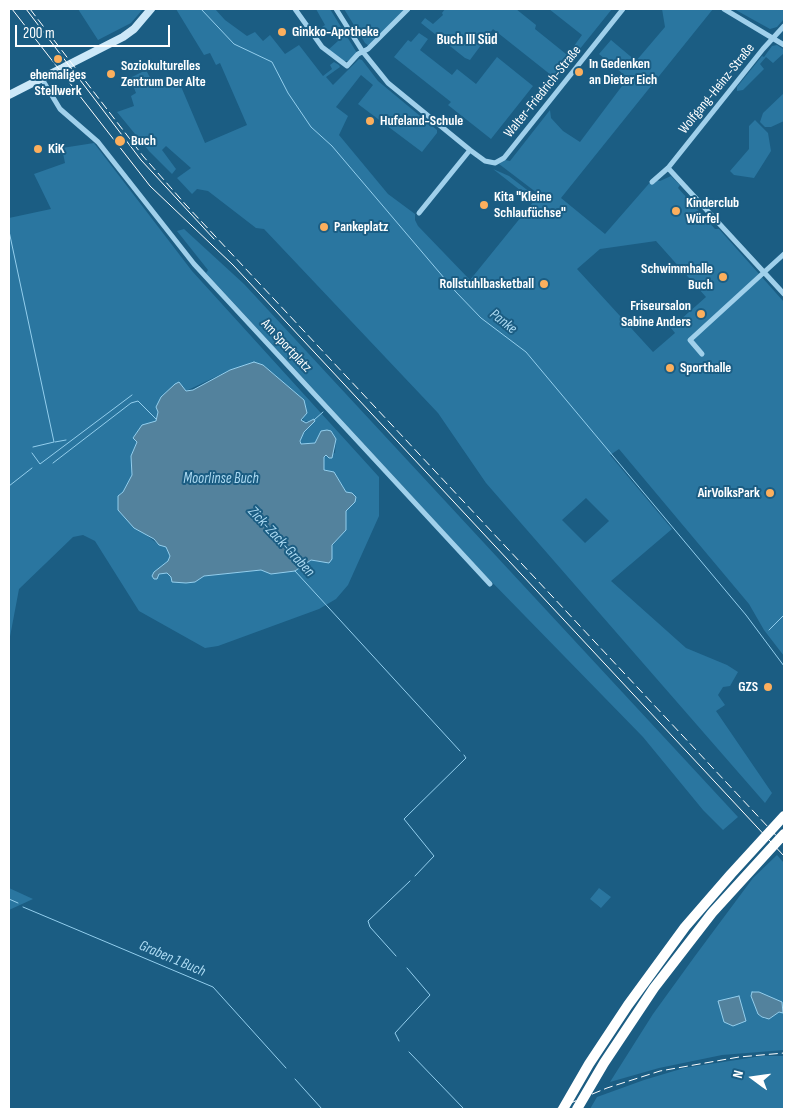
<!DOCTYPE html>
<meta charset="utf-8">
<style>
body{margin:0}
#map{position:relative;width:793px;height:1118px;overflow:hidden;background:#1b5d83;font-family:"Sofia Sans Condensed",sans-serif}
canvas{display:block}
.frame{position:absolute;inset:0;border:10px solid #fff;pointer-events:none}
.north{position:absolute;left:728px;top:1053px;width:50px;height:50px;-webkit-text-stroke:4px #1b5d83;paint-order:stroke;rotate:284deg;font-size:14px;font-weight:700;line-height:20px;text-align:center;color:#fff}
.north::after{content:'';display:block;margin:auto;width:18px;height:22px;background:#fff;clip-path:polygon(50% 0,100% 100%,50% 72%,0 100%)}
.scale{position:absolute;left:15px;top:25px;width:155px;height:22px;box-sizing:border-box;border:2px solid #fff;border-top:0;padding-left:6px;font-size:15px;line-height:18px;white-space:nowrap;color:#fff;-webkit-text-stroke:4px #1b5d83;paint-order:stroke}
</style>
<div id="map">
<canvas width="793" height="1118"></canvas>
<div class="frame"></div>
<div class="north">N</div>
<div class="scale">200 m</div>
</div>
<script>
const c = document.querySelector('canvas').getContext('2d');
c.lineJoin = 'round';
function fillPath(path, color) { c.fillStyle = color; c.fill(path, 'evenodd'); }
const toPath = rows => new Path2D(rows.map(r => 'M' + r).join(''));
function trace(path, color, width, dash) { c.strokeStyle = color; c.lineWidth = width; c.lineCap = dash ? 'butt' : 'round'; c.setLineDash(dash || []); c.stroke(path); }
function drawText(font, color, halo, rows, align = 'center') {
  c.font = font + ' "Sofia Sans Condensed",sans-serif'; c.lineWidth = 4; c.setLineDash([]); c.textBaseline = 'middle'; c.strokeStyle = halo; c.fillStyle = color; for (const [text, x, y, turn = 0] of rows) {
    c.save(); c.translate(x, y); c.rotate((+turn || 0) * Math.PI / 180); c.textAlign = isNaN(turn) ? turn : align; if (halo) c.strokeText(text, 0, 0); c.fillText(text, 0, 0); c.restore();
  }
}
const green = toPath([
 [78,9,143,9,131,23,98,40],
 [176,9,215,9,225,20,247,36,255,32,263,41,270,35,285,54,299,45,323,76,332,69,330,65,334,62,339,65,340,67,326,77,333,85,359,59,362,60,378,81,437,130,437,133,422,152,358,104,373,85,361,75,336,107,348,116,339,135,388,194,415,214,415,220,418,226,470,280,534,201,493,169,509,176,539,199,541,196,499,164,505,160,510,161,550,110,551,118,563,131,580,142,628,78,599,54,611,40,636,61,665,27,662,9,713,9,561,198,605,234,653,179,660,181,671,176,680,185,678,188,715,229,719,229,784,302,784,656,764,630,749,604,619,449,610,455,672,529,611,581,686,648,727,665,738,672,730,686,723,687,718,695,725,705,716,711,772,793,765,803,486,483,438,413,264,229,256,228,208,191,197,189,192,194,177,178,191,168,166,146,162,150,176,169,172,174,149,151,117,112,134,106,131,96,136,93,130,78,146,70,154,85,177,77,205,143,247,125,220,63,216,65,210,53,204,55],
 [656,241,706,297,671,328,675,333,653,352,577,269,600,249],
 [586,498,609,521,585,543,562,520],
 [316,9,330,9,357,53,348,61,343,61,328,50,338,41,330,30,326,33,322,27,325,25],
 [344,9,405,9,369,46,365,43],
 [445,9,516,9,536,25,535,29,566,54,570,52,574,56,556,79,493,29,470,60,465,58,421,23,425,18,433,24,443,15,442,13],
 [549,9,612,9,579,50,574,46,582,35],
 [734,9,784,9,784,19,777,27,770,29],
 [419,33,428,39,420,50,452,75,457,69,476,84,497,57,533,86,491,139,448,105,451,102,394,57,408,40,411,42],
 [777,45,783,49,783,54,773,63,766,57,760,64,764,69,743,90,737,91,737,87,762,56,764,57,772,46],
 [784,93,784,121,771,127,765,127,760,122,763,113],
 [755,120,768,133,771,151,754,178,734,175,730,171,749,149,749,126],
 [94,143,192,271,379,477,379,516,348,585,336,599,319,609,218,646,205,648,139,611,95,541,83,535,73,537,19,589,9,642,9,218,51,209,34,174,65,163,62,148],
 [263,365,304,400,303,422,314,420,301,437,301,444,315,443,319,437,336,439,335,453,324,457,324,470,334,472,346,492,346,529,332,546,332,559,321,562,311,560,261,570,204,576,195,582,176,582,167,573,159,574,154,572,168,561,170,556,166,547,159,545,145,534,118,496,123,492,132,475,131,456,137,442,133,438,142,425,156,421,161,397,175,384,181,385,186,391,230,370],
 [184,229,244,284,738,817,723,830,703,810,643,737,485,575,206,273,208,270,177,231],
 [777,855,784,863,784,1050,722,1055,659,1068,610,1082,653,1014,695,956,753,878],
 [752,992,783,1013,779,1012,765,1019,762,1017,758,1014,751,996],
 [9,888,33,899,9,910],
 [599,888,611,897,601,908,590,899],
 [762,1056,784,1056,784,1109,590,1109,597,1097,644,1080,684,1068]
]);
const water = toPath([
 [254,362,263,365,304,400,307,413,301,420,306,423,314,419,315,421,304,432,300,441,301,444,315,443,321,431,327,430,331,431,336,439,332,458,329,458,326,455,324,457,324,470,334,472,346,492,352,493,356,497,355,502,346,511,346,530,332,545,332,559,329,563,311,560,295,571,271,574,261,570,204,576,195,582,186,583,172,582,171,577,167,573,159,574,157,579,154,579,152,576,154,572,168,561,170,556,166,547,159,545,154,539,134,528,118,510,118,496,123,492,132,475,131,456,137,442,133,438,142,425,156,421,158,412,156,407,161,397,175,384,179,382,186,391,193,390,230,370,254,362],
 [752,992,759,992,782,1002,783,1013,779,1012,769,1019,762,1017,758,1014,751,996,752,992],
 [739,996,746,1021,733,1026,724,1022,718,1001,739,996]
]);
const stream = toPath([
 [201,9,234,44,272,62,288,93,311,127,332,146,456,292,481,318,526,352,746,615,784,666],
 [9,231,54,442,33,447],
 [314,420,323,412],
 [55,442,66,440],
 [32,453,40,464,132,395],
 [53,463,131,403,138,401,156,419],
 [9,486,32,468],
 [295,571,460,751],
 [9,581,9,598],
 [769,630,784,615],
 [415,876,434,856,404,819,466,758,464,755],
 [9,899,18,903],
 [23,907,213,987,286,1068],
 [396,956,370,927,368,921,410,881],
 [399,1041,395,1033,430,995,407,968],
 [409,1052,464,1109],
 [295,1079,322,1109]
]);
const street = toPath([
 [295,9,322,47,347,66,358,54,368,49,408,9],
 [336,9,363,52,388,83,470,150,485,161,495,163,504,158,623,9],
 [724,9,784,45],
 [43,76,42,79,60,109,98,142,194,264,490,584],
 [668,168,784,294],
 [652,182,668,168,763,49,784,26],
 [419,213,470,150],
 [702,354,690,340,784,254]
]);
const secondary = toPath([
 [9,95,123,37,134,29,151,9]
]);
const highway = toPath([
 [563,1109,589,1064,628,1005,685,927,731,874,784,816],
 [577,1109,604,1063,654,988,712,913,784,834]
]);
const tram = toPath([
 [12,9,150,186,233,265,784,856],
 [26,9,141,160,214,239]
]);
const rail = toPath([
 [30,9,143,156,186,205,784,844],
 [556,1109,607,1088,660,1071,739,1057,784,1053]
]);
const markers = [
 [282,32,5,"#fcaf5d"],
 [58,59,5,"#fcaf5d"],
 [579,72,5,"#fcaf5d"],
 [111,74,5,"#fcaf5d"],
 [370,121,5,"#fcaf5d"],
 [120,141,6,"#fcaf5d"],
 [38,149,5,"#fcaf5d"],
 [484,205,5,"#fcaf5d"],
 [676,211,5,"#fcaf5d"],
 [324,227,5,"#fcaf5d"],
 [723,277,5,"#fcaf5d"],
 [544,284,5,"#fcaf5d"],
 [701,314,5,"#fcaf5d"],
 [670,368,5,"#fcaf5d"],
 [770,493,5,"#fcaf5d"],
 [768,687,5,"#fcaf5d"]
];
const poiNames = [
 ["Ginkko-Apotheke",292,32],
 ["In Gedenken",589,64],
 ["an Dieter Eich",589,80],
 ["Soziokulturelles",121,66],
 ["Zentrum Der Alte",121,82],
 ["ehemaliges",58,75,"center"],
 ["Stellwerk",58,91,"center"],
 ["Hufeland-Schule",380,121],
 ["Buch",131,141],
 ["KiK",48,149],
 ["Kita \"Kleine",494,197],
 ["Schlaufüchse\"",494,213],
 ["Kinderclub",686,203],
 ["Würfel",686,219],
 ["Pankeplatz",334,227],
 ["Schwimmhalle",713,269,"right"],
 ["Buch",713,285,"right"],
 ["Rollstuhlbasketball",534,284,"right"],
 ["Friseursalon",691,306,"right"],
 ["Sabine Anders",691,322,"right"],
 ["Sporthalle",680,368],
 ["AirVolksPark",760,493,"right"],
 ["GZS",758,687,"right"]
];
const streetNames = [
 ["Wolfgang-Heinz-Straße",717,89,-51],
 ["Walter-Friedrich-Straße",543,92,-51],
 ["Am Sportplatz",286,346,47]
];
const neighbourhoodNames = [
 ["Buch III Süd",467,40]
];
const waterNames = [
 ["Panke",503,322,38],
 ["Moorlinse Buch",221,479],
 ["Zick-Zack-Graben",281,542,47],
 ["Graben 1 Buch",172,959,23]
];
fillPath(green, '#2a76a0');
fillPath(water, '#53829d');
trace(water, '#93ceed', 1);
trace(stream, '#93ceed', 1);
trace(street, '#a0d0eb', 5);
trace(secondary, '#cce8f8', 8);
trace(highway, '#fff', 10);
trace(tram, '#fff', 1);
trace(rail, '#fff', 1, [9, 4]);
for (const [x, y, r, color] of markers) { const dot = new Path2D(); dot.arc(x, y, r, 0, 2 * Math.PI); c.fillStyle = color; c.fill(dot); trace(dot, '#1b5d83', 2); }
drawText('bold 14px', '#fff', '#1b5d83', poiNames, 'left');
drawText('14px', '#fff', '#1b5d83', streetNames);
drawText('bold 15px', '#fff', '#1b5d83', neighbourhoodNames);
drawText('italic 15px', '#acdaf2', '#1b5d83', waterNames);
</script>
